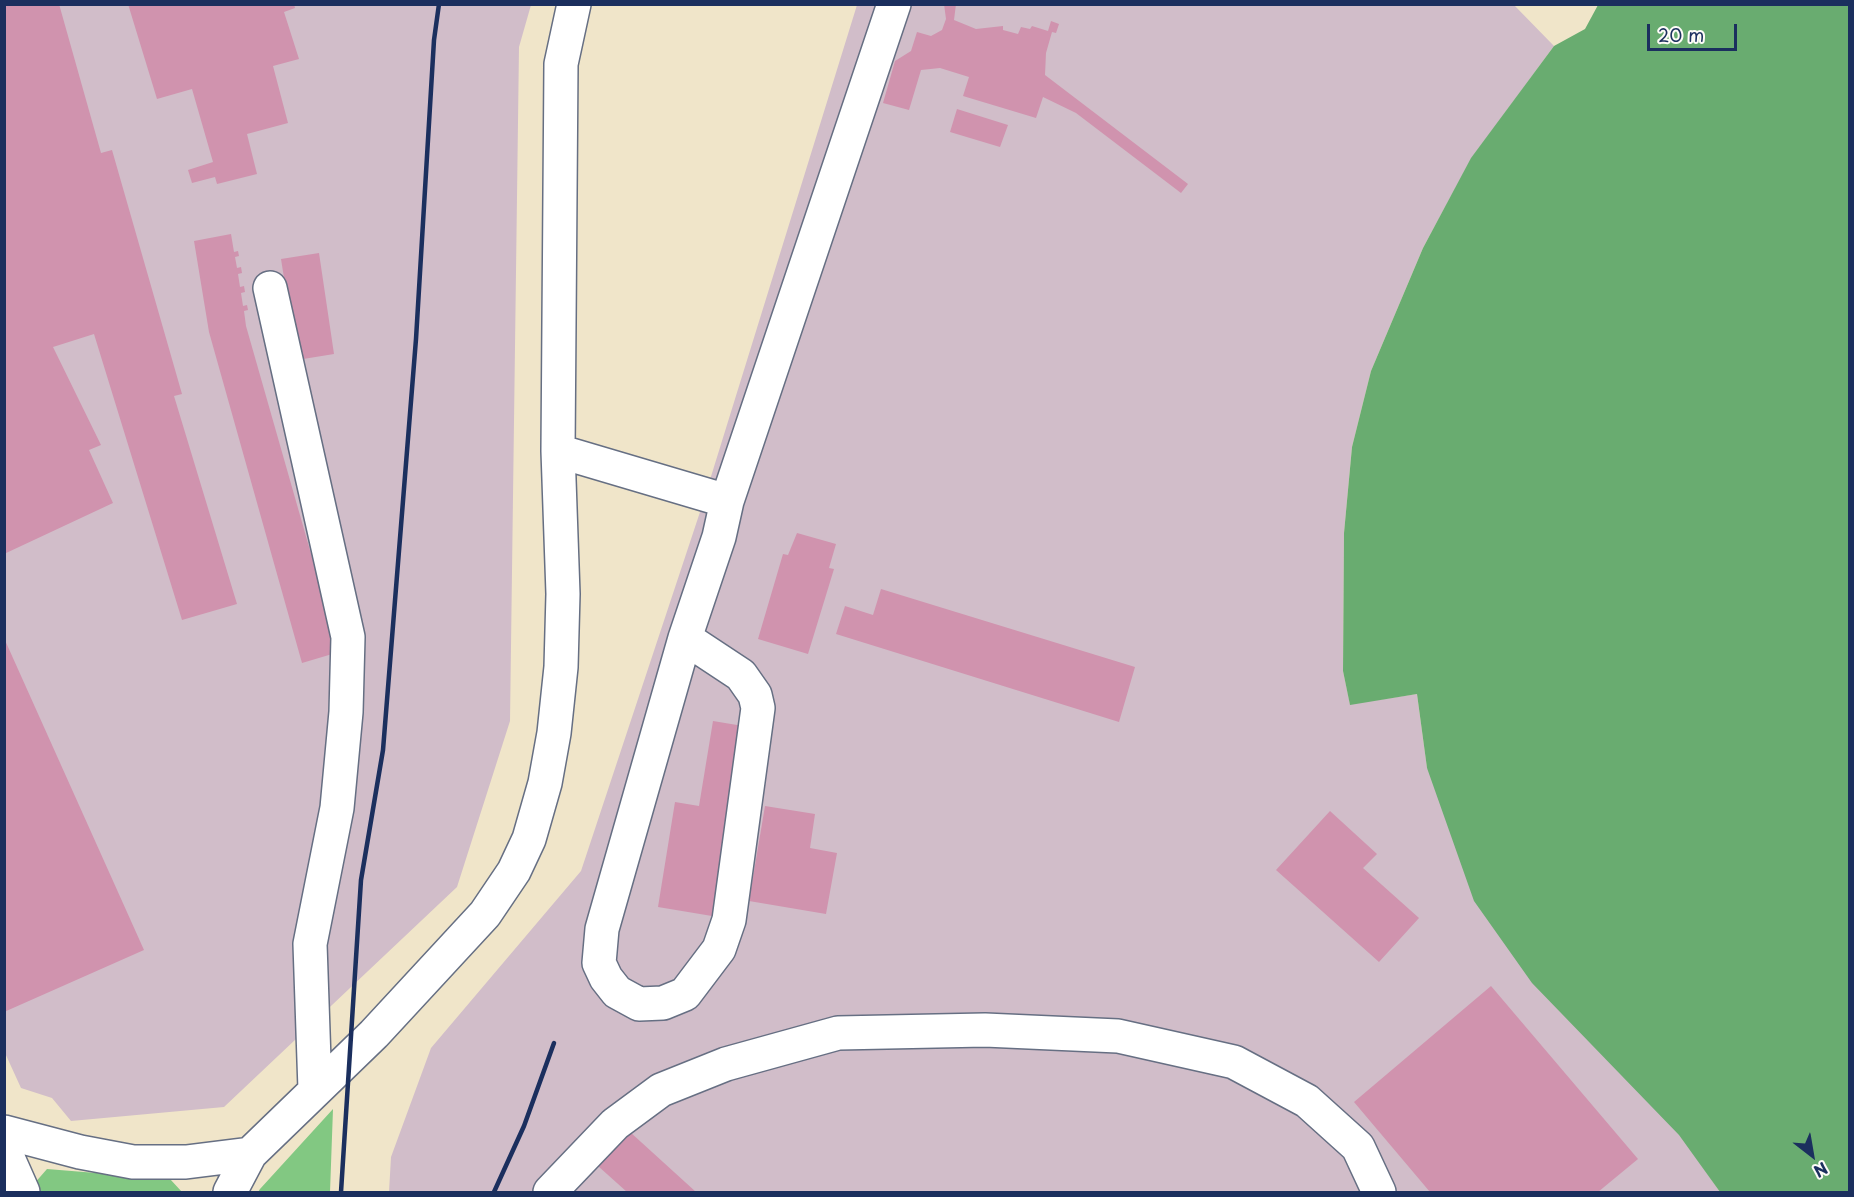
<!DOCTYPE html>
<style>
body{margin:0}
#map{position:relative;width:1854px;height:1197px;overflow:hidden;background:#f0e5c9;font-family:"Playpen Sans",sans-serif}
canvas{display:block}
.frame{position:absolute;inset:0;border:6px solid #1b2f5e;pointer-events:none}
.north{position:absolute;left:1782px;top:1125px;width:60px;height:60px;-webkit-text-stroke:4px #fdfcf7;paint-order:stroke;rotate:149deg;font-size:16px;font-weight:700;line-height:24px;text-align:center;color:#1b2f5e}
.north::after{content:'';display:block;margin:auto;width:21px;height:27px;background:#1b2f5e;clip-path:polygon(50% 0,100% 100%,50% 72%,0 100%)}
.scale{position:absolute;left:1647px;top:24px;width:90px;height:27px;box-sizing:border-box;border:3px solid #1b2f5e;border-top:0;padding-left:8px;font-size:18px;line-height:21px;white-space:nowrap;color:#1b2f5e;-webkit-text-stroke:4px #fdfcf7;paint-order:stroke}
</style>
<div id="map">
<canvas width="1854" height="1197"></canvas>
<div class="frame"></div>
<div class="north">N</div>
<div class="scale">20 m</div>
</div>
<script>
const c = document.querySelector('canvas').getContext('2d');
c.lineJoin = 'round';
function fillPath(path, color) { c.fillStyle = color; c.fill(path, 'evenodd'); }
const toPath = rows => new Path2D(rows.map(r => 'M' + r).join(''));
function trace(path, color, width, dash) { c.strokeStyle = color; c.lineWidth = width; c.lineCap = dash ? 'butt' : 'round'; c.setLineDash(dash || []); c.stroke(path); }
const industrial = toPath([
 [4,5,531,5,519,47,510,721,457,887,224,1107,71,1121,52,1098,21,1088,5,1053],
 [857,5,1514,5,1554,46,1471,159,1423,248,1371,371,1352,447,1344,533,1343,671,1350,704,1417,694,1427,768,1720,1192,389,1192,391,1157,431,1048,581,871,700,512]
]);
const green = toPath([
 [333,1109,330,1192,258,1192,260,1189],
 [47,1169,170,1179,182,1192,37,1192,33,1185]
]);
const forest = toPath([
 [1598,5,1849,5,1849,1192,1720,1192,1679,1135,1532,983,1474,901,1427,768,1417,694,1350,705,1343,671,1344,533,1352,447,1371,371,1423,248,1471,158,1554,46,1585,29]
]);
const building = toPath([
 [4,4,59,4,101,153,112,150,182,394,174,396,237,604,182,620,94,334,53,347,101,445,89,450,113,503,4,554],
 [128,4,294,4,295,8,284,12,299,59,273,66,288,123,247,134,257,174,217,184,215,177,192,183,188,170,213,162,192,89,157,99],
 [944,4,956,4,954,20,976,29,1003,26,1003,30,1018,34,1021,27,1030,29,1032,26,1048,31,1051,21,1059,24,1056,33,1052,32,1046,53,1045,75,1188,184,1181,193,1076,113,1043,97,1036,118,963,96,969,77,940,68,921,70,909,110,883,103,895,61,911,51,917,32,931,36,942,30,946,19],
 [957,109,1008,125,1000,147,950,132],
 [231,234,234,252,238,251,239,256,235,257,237,268,241,267,242,273,238,274,240,287,244,286,245,292,241,293,243,306,247,305,248,310,244,311,246,326,339,652,302,663,209,332,194,241],
 [319,253,334,354,297,360,281,259],
 [797,533,836,544,829,568,834,569,808,654,758,639,783,554,788,555],
 [881,589,1135,667,1119,722,836,634,845,606,873,615],
 [4,638,144,950,4,1012],
 [713,721,743,726,712,916,658,907,675,802,699,806],
 [765,806,815,814,810,848,837,853,826,914,749,901],
 [1330,811,1377,854,1363,868,1419,918,1379,962,1276,870],
 [1491,986,1638,1159,1598,1192,1430,1192,1354,1102],
 [630,1132,696,1192,627,1192,598,1166]
]);
const minor = toPath([
 [270,288,348,637,346,712,337,808,310,944,315,1090],
 [558,451,727,501],
 [685,638,741,675,755,695,758,708,729,920,719,949,685,994,663,1003,639,1004,617,992,606,978,599,963,602,929,685,638,719,537,727,501,894,4],
 [4,1132,80,1152,133,1162,186,1162,250,1154],
 [4,1149,23,1192],
 [230,1192,250,1154,374,1034,485,914,514,871,529,839,545,783,554,733,561,667,563,594,558,451,561,64,574,4],
 [550,1192,615,1124,661,1090,726,1064,838,1033,985,1030,1118,1036,1234,1062,1307,1101,1358,1147,1379,1192]
]);
const rail = toPath([
 [341,1192,361,880,383,750,416,339,434,40,439,4],
 [494,1192,524,1126,554,1043]
]);
fillPath(industrial, '#d1bdc9');
fillPath(green, '#82c882');
fillPath(forest, '#69ac70');
fillPath(building, '#d093ae');
trace(minor, '#666f83', 36);
trace(minor, '#fff', 33);
trace(rail, '#1b2f5e', 4.5);
</script>
